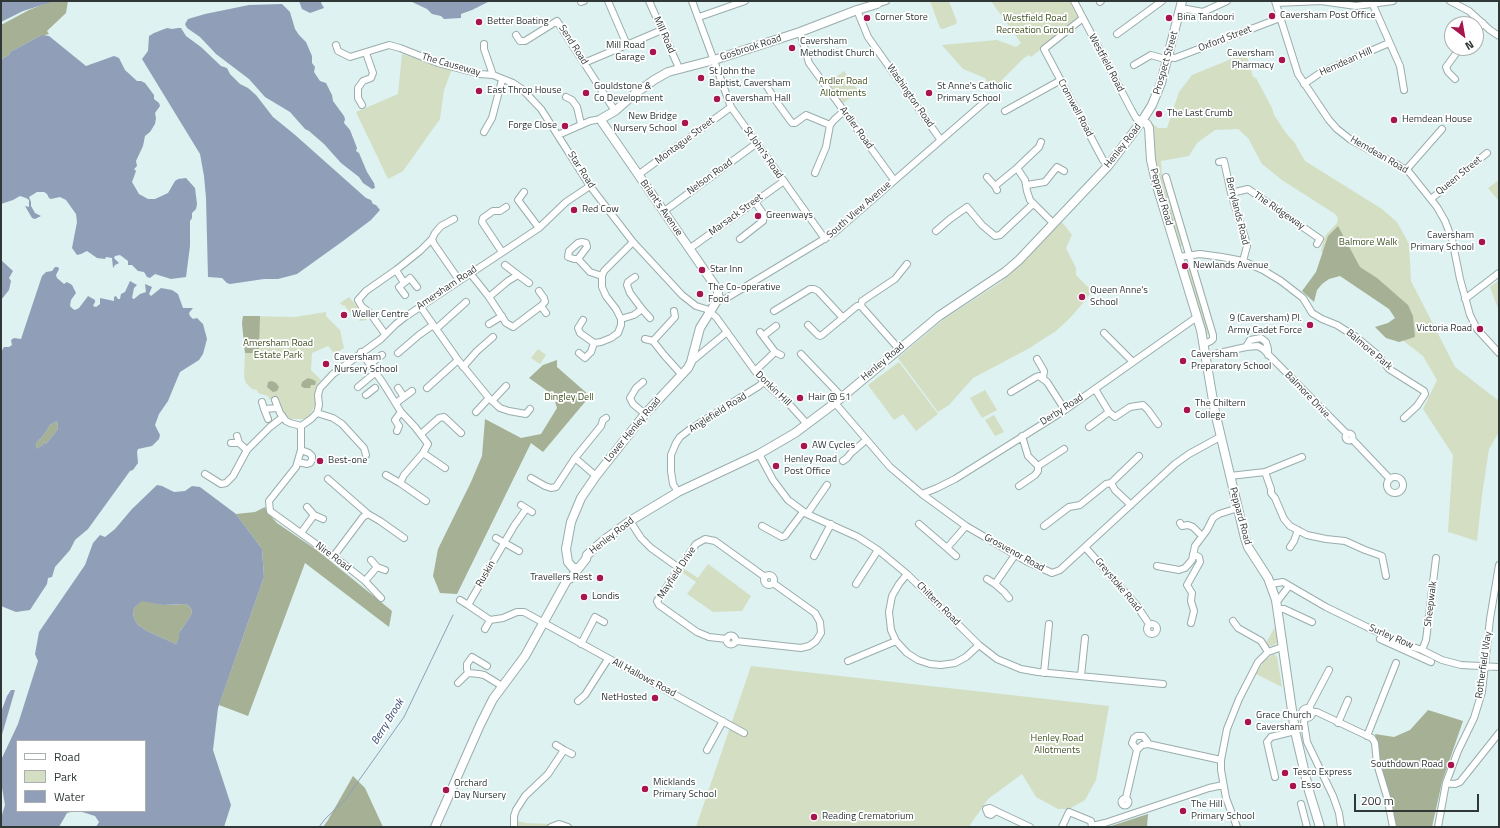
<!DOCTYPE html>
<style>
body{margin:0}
#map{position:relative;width:1500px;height:828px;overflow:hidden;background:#ddf2f1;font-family:"Titillium Web",sans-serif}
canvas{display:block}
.frame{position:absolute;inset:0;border:2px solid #2f3737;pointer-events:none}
.legend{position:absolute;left:16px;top:740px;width:130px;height:72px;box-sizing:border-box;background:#fff;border:1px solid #acafaf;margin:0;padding:5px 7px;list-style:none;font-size:12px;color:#2f3737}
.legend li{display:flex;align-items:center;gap:8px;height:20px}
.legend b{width:20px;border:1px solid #acafaf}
.north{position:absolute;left:1444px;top:16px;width:40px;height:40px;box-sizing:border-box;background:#fff;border:1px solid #acafaf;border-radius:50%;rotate:149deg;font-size:11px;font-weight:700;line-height:16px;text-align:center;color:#2f3737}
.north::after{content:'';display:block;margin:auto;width:14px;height:18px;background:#a7144e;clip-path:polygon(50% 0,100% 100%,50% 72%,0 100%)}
.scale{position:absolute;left:1354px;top:794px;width:125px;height:18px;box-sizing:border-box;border:2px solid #2f3737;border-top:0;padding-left:5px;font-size:12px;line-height:14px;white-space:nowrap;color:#2f3737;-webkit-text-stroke:3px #fff;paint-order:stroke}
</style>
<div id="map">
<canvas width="1500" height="828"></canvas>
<div class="frame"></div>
<ul class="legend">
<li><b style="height:5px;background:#fff"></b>Road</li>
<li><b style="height:11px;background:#d3dec3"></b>Park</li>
<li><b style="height:11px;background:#909eb8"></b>Water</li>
</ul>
<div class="north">N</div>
<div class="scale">200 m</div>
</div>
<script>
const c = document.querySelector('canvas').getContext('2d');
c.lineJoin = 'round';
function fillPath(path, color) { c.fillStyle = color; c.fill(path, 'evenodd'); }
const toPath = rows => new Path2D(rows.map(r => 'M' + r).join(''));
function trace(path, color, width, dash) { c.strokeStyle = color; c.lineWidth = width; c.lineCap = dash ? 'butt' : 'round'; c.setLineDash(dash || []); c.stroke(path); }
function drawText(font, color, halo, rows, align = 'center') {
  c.font = font + ' "Titillium Web",sans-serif'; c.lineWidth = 3.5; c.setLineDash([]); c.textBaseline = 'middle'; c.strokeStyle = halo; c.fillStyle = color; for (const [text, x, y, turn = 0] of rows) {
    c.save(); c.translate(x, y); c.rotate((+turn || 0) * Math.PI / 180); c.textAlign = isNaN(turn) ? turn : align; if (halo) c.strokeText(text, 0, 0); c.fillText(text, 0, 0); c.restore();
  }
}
const green = toPath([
 [930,1,949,1,957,22,956,24,943,29,940,28],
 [991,1,1071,1,1080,18,1031,57,1029,55,1024,58,992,90,985,78,963,69,942,45,997,40,1016,47,1021,43],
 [1246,53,1253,77,1256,78,1272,108,1274,115,1286,133,1294,142,1305,161,1382,209,1397,222,1409,244,1411,281,1455,367,1499,401,1499,432,1489,449,1482,495,1477,541,1448,532,1453,455,1423,409,1437,380,1423,356,1388,329,1401,310,1321,251,1325,236,1337,223,1338,218,1335,214,1282,180,1262,164,1248,138,1238,129,1215,130,1197,143,1189,156,1161,161,1162,175,1183,246,1179,246,1157,176,1152,141,1153,124,1158,128,1167,128,1179,92,1192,75],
 [402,54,452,69,444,90,440,119,403,171,388,179,356,112,398,94],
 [844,71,859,92,842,104,828,83],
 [1499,180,1499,201,1488,188],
 [1062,222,1072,235,1066,248,1076,268,1076,275,1088,287,1094,288,1087,298,1071,317,1056,331,1028,349,973,378,949,405,938,412,898,358,944,319,1001,282],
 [1188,261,1209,334,1204,336,1185,263],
 [1499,280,1499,311,1490,287],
 [349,297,362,312,361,313,367,320,359,321,361,318,358,316,355,318,344,305,343,306,340,303],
 [326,312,326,316,340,330,344,348,337,353,336,352,334,353,328,346,312,353,311,370,321,380,316,387,315,405,309,417,306,419,291,419,284,414,279,399,269,399,268,396,258,393,257,390,252,389,246,383,244,377,245,353,242,323,243,316,295,317],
 [538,349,546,355,540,364,531,358],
 [899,362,938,414,916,431,903,414,894,420,868,385],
 [985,390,997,410,982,418,970,398],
 [994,415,1004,432,995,436,985,420],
 [708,564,751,596,742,611,713,612,687,594,696,582,680,571,683,568,698,578],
 [1275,627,1278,642,1272,646,1269,646,1266,643],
 [1274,654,1277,657,1282,687,1256,674,1263,662,1272,655],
 [751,666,1109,706,1096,780,1085,800,1069,809,1058,809,1036,797,1022,774,988,799,970,825,971,827,696,827],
 [517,821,526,823,549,824,548,827,517,827]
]);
const forest = toPath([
 [52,1,68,1,66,13,47,31,49,34,38,37,10,52,9,55,3,58,1,62,1,25,29,10],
 [1338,226,1360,267,1377,278,1408,305,1413,316,1415,337,1399,342,1386,338,1375,327,1388,323,1395,318,1389,309,1340,276,1329,279,1322,284,1317,290,1314,302,1302,291,1316,272,1328,236],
 [243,316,260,316,259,348,260,356,258,356,256,353,245,353,242,323],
 [557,360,557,367,590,396,543,452,531,443,457,594,440,593,433,576,438,549,471,482,482,456,485,419,521,438,541,434,557,408,553,395,529,378,543,365],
 [308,378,314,380,316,382,315,385,311,385,310,388,304,388,301,386,302,382],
 [272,381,276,383,279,387,277,391,273,392,267,387,268,382],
 [57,421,58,429,46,444,44,441,43,445,37,450,36,443,43,436,50,425],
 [265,507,267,512,277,523,318,551,392,611,389,627,305,563,248,716,219,705,264,577,262,549,236,514,255,512],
 [142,600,163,605,185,604,189,606,192,610,191,615,179,633,179,640,176,644,147,631,138,625,134,618,133,612,135,607],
 [1428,710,1463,721,1442,782,1432,827,1394,827,1375,734,1394,737,1410,730],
 [353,776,365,788,383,827,323,827,328,820],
 [1148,814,1147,827,1112,827,1111,826]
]);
const water = toPath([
 [1,1,55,1,23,11,1,22],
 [299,1,322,1,321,3,324,8,310,13,302,9],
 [410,1,443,2,490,1,472,10,461,14,461,18,444,19,441,16,432,14,427,9],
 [282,4,290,12,295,29,299,35,306,42,312,56,312,63,315,67,314,72,320,81,326,83,332,95,333,101,344,116,345,119,344,123,350,130,357,148,356,151,359,153,367,172,374,183,375,188,372,189,363,183,359,177,341,163,324,144,309,131,305,129,290,112,265,97,249,79,216,54,200,37,187,28,185,24,188,19,205,14,249,5],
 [167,28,172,29,178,28,181,28,186,36,201,47,221,66,227,68,230,74,240,84,248,88,256,95,273,117,294,134,366,198,371,200,373,204,376,205,380,210,371,220,343,241,297,274,278,279,264,279,230,284,227,283,222,278,208,277,206,198,204,176,200,154,142,59,148,51,149,36,154,33],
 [43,35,49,36,86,66,114,56,119,58,125,70,137,81,141,81,145,83,154,95,154,99,159,103,160,106,155,113,156,118,155,124,150,132,145,136,143,146,136,161,137,166,134,169,136,171,132,182,139,194,148,199,155,199,168,193,175,181,178,179,186,178,195,188,197,204,196,209,192,213,192,218,190,221,190,246,186,277,171,279,155,274,150,278,147,277,144,272,138,271,132,265,128,265,128,261,120,255,115,256,114,258,119,263,115,265,113,268,112,258,106,257,105,259,97,258,87,251,81,254,77,255,72,248,77,222,76,214,66,200,60,197,51,199,49,198,47,194,44,192,37,192,29,197,31,202,31,206,35,213,41,216,35,219,32,218,25,206,29,207,29,200,26,198,20,196,13,200,1,204,1,62,3,58,9,55,10,52,38,37],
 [1,260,13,271,9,278,11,281,9,290,1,300],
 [55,267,58,267,59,269,56,275,57,278,64,284,67,282,72,285,76,293,71,300,70,306,73,309,75,310,79,308,88,296,95,300,95,302,93,306,96,307,100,304,100,298,114,301,114,297,116,296,118,299,120,299,121,294,125,292,130,281,137,285,134,288,132,298,134,299,140,294,146,292,145,284,152,287,149,294,151,296,161,288,172,290,178,294,183,308,193,308,189,313,190,316,193,319,197,318,203,324,207,339,203,354,199,360,180,372,168,401,159,414,155,425,160,435,159,439,152,446,138,449,137,452,138,463,133,470,130,471,88,529,75,540,70,550,55,567,52,577,48,578,47,584,30,610,16,612,1,606,1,352,4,347,9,347,12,345,11,340,14,338,21,339,42,276,46,272,52,271],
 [57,421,58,429,46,444,44,441,43,445,37,449,36,443,43,436,50,425],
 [157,485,162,486,174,492,185,491,192,486,200,487,236,514,262,549,264,577,218,708,213,750,231,805,224,827,96,827,99,822,95,816,79,811,145,811,145,741,17,741,17,811,75,811,67,813,59,827,1,827,1,818,5,805,1,782,1,760,18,724,38,661,35,654,39,632,85,565,93,543,100,535,105,537,115,529,132,509],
 [142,601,163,605,185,604,189,606,192,610,191,615,179,633,179,639,176,644,147,631,138,625,134,618,133,612,135,607],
 [11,690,15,690,1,738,1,712,7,696]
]);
const stream = toPath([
 [319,827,325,819,345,800,404,717,453,615]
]);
const minor = toPath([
 [608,1,627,45],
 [649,1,679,68],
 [692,1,731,107,825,239],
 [1074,1,1132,111,1136,118,1142,121],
 [1275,1,1298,74,1329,120,1337,129,1351,140,1396,164,1409,172,1437,207,1445,221,1452,239,1460,279,1470,315,1477,329,1499,353],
 [1450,1,1469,11,1490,30,1499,36],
 [581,2,584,1],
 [1100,2,1101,1],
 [1276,3,1321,1,1356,6,1393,1],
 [877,4,886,1],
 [1373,5,1400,66,1404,90],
 [1181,8,1203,12,1227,1],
 [857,10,868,37,940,139],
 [699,17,745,1],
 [1083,18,1044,49,1103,160,1108,166],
 [1476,31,1483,23],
 [800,32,809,63,894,180],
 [1117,34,1162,1],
 [516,35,520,41,525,41,557,21,615,111],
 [484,44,484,49,493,75],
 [336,45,338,51,350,57,389,45,400,48,438,63,480,74,493,75,513,83,522,89,541,109,590,186,633,242,682,295,696,306,706,309,716,317,755,371,764,382,790,405,807,424],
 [1168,57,1175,58,1280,18],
 [584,63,662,30],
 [1134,65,1151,55,1168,60],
 [1455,79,1448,72,1446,67,1460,48],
 [1304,84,1320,73,1389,43],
 [766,85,776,101,792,123,795,123,806,115,830,125],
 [566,97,572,100,577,107,581,124],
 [362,105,358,98,358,88,363,81,371,78,373,73,366,53],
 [1005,111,1061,80],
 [484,132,492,118,502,80],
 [558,135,590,121,601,119],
 [1219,162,1224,161,1231,193,1246,241,1247,246,1243,261],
 [1017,168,1039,147,1041,142],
 [1406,170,1442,129],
 [815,173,826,147,830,125,834,120,844,111],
 [638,175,731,107],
 [987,177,995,186],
 [1166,177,1213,335,1213,339,1211,341,1204,344],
 [1027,185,1045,182,1057,167,1064,171],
 [997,190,995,186,1017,168,1025,180,1027,191,1030,200,1053,223],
 [524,192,518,200,539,228],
 [1231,193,1248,189,1320,239,1317,244],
 [1431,199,1487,153],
 [663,212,757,143],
 [454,219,441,226,435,233,432,239,434,244,459,280],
 [936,231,950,219,967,207,982,225,995,236,1000,235,1033,204],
 [740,239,763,221,764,215,755,202],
 [689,249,784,181],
 [502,252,482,222,483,218,493,211,500,211,506,207],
 [1179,257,1200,254,1222,257,1243,261,1263,270,1281,281,1303,298,1312,313,1322,319,1337,325,1356,337,1378,355,1389,369,1424,391,1425,394,1417,406,1404,418],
 [578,259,587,247,586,243,582,242,578,243,569,251,568,257,574,259,578,259,590,272,602,276],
 [505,265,518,275],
 [396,270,404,283,399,287,405,295],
 [470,273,489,297,506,323,513,327,541,306,546,313],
 [404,283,410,278,417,287],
 [539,291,544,298,545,302,541,306],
 [489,297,508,281,518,275,529,283],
 [718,299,725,299,834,233,987,100],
 [1465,299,1499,273],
 [420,306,458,360,489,398,500,408,509,411,526,414,530,409],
 [861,306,862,301,895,279,907,264],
 [642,309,650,318],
 [674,311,675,317,653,341,664,355,682,375],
 [774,311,810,289,814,289,818,291,843,318],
 [621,319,634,315,642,309,630,293,627,285,628,282,635,277],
 [583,320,578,328,580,333,594,343,601,342,611,338,618,333,621,325,621,319,616,309,606,296,602,287,602,276,604,271,633,242],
 [489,324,502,316],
 [808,325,818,335,820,336,822,335,857,306,861,306,899,349],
 [436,329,466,302],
 [760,332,775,352],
 [1104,333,1133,362],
 [385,334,370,313,362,307,358,300,366,291,396,270,420,251,432,239],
 [763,336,776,326],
 [645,339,653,341],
 [1246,347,1250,340,1261,338,1266,342,1268,349,1268,355],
 [361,352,383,383,401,412,415,427,428,444,423,453,404,475,400,483,426,501],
 [398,353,419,335,433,325],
 [579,353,585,358,591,352,594,343],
 [801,354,842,397],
 [1206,356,1246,347,1258,346,1263,349,1347,434],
 [1037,359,1044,371,1043,378],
 [691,362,727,332],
 [370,364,382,355],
 [463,367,477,351,493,337],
 [755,371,775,352,781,355],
 [643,382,636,388,630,398,633,404,645,414],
 [358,387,376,372],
 [398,388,404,397],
 [427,388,458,360],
 [1095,389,1109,412,1115,417,1130,407,1143,405,1148,410,1158,424],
 [1011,392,1036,377,1039,376,1047,382,1065,410],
 [366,395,375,388],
 [275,400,280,413,286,421,290,423,301,426,311,419,317,413,319,405,318,395,320,388,333,374,381,339,396,324,405,317,539,228,566,202,590,186],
 [492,401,506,386],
 [262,402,264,409],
 [396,403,412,391],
 [835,403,890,467,922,494,966,526,1026,561,1052,573,1060,570,1175,464,1189,454,1220,437],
 [476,412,489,398],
 [317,413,333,418,342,424,364,448,366,455],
 [268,419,264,409,278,408],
 [301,426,301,450,296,467,269,501,270,511,345,565,365,581,381,598],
 [1089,427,1109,412],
 [397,431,399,426,395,420,401,412],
 '1345.5 437a3.5 3.5 0 1 1 7 0a3.5 3.5 0 1 1-7 0Z',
 [421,434,439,418,444,417,461,433],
 [237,436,239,443,247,450],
 [1352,439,1390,479],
 [231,443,239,443],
 [423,453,445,468],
 [759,454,773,480,788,500,807,514,858,537,878,550,907,574,979,645,997,659,1021,669,1038,672,1163,684],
 [575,458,601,426,603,420,606,418],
 [843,461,847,458,851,453,866,440],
 [298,462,307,464,310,463,312,460,312,456,309,453,301,450],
 [1038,466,1064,449],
 [1265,472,1271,489,1271,493,1275,498,1284,519,1290,526,1307,535,1326,539,1345,541,1365,550,1382,556,1386,576],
 [205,474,221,484,226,483,233,476,247,450,270,427,283,417],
 [386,475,400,483],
 [1230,476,1265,472,1302,457],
 '1387 485a8 8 0 1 1 16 0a8 8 0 1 1-16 0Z',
 [531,478,545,486,551,488,556,487,575,458,596,476],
 [328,479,368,514],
 [1019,486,1035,475,1038,471,1038,466,1028,456,1022,436],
 [678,492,673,484,671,471,671,455,676,443,680,437,689,430,759,386,764,382],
 [922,494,937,488,955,479,1065,410,1197,317],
 [521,505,532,512],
 [1131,505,1115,490,1111,483,1139,456],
 [307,507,314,515],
 [526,509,514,526,468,605,490,620,503,618,517,612,524,612,744,733],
 [807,514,827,485],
 [630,521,641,538,651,548,679,568],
 [1180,523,1182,526,1188,525,1193,527,1202,536],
 [919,524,947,548],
 [762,526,782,537,785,536,803,512],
 [1044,526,1069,507,1080,505,1106,484,1111,483],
 [301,533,314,515,323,519],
 [496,538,519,551],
 [1085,547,1137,606,1149,624],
 [1290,547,1294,541,1298,530],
 [814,556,831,524],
 [956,556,947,548,966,526],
 [333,557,363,517,368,514,380,521,404,538],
 [371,560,377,567],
 [1157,566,1179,570,1185,568,1192,560,1195,546,1207,530,1213,518,1219,514,1238,508],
 [907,574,899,584,892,596,889,612,891,630,896,641,907,653,918,660,930,664,941,665,955,663,966,657,979,645],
 '764 580a5 5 0 1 1 10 0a5 5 0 1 1-10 0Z',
 [987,579,995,584],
 [365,581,377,567,385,570],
 [856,584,878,550],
 [1271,584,1283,582,1326,607,1367,627,1407,645,1422,650,1442,660,1461,665,1499,667],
 [1009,598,1004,592,995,584,1015,555],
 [460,600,468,605],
 [1276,603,1289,586],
 [1277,609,1284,609,1312,622],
 [1233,621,1238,628,1261,641,1268,652],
 [1191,623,1194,611,1191,601,1192,593,1187,585,1200,562,1199,557,1193,554],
 '1147 629a5 5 0 1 1 10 0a5 5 0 1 1-10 0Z',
 [485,629,490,620],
 '726.5 640a4.5 4.5 0 1 1 9 0a4.5 4.5 0 1 1-9 0Z',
 [727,639,709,637,697,632,659,605,657,601,696,544,705,539,715,541,765,577],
 [1380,639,1431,662],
 [736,641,801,648,809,646,816,641,821,633,820,622,815,613,773,583],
 [581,644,595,617,604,622],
 [1422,650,1426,640,1436,558],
 [848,661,896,641],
 [468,673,467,669,467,664,472,657,487,666],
 [1044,673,1049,624],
 [1081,676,1085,638],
 [458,683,468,673,479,674,484,675,502,686],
 [578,701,585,695,608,659],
 '1302 713a5 5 0 1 1 10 0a5 5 0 1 1-10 0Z',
 [1309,708,1329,670],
 [1312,712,1317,712,1372,738,1375,743,1377,764,1387,797,1393,827],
 [1305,717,1304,723,1307,742,1333,796,1339,813,1341,827],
 [1338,723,1348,700],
 [1137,736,1143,736,1147,741,1148,744,1142,745,1137,750,1132,743,1134,738,1137,736],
 [1367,736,1396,663],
 [1148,744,1221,760],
 [556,745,564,750],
 [707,750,723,721],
 [1275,777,1267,742,1271,737,1295,731],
 [1446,783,1455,784,1460,782,1499,733],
 [1126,798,1137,750],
 '1121.5 802a3.5 3.5 0 1 1 7 0a3.5 3.5 0 1 1-7 0Z',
 [1301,804,1307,827],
 [996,811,991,815,988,814,986,809,990,808,996,811,1030,827],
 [1092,826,1105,823,1209,788,1223,785],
 [514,827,514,816,516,810,525,796,548,774,564,750,572,754],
 [551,827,559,824,568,827],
 [1062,827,1069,812,1091,821,1092,827],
 [1237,827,1226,798,1221,770,1221,760,1227,729,1239,699,1258,662,1268,652,1282,647],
 [1438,827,1446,783,1458,751,1474,718,1482,692,1490,619,1499,565]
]);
const major = toPath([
 [1142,121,1147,124,1149,128,1151,160,1157,186,1201,330,1215,412,1245,538,1248,547,1268,578,1276,600,1295,731,1309,791,1320,827],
 [578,568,573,568,568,562,566,549,571,522,581,498,596,476,645,414,688,368,691,362,700,328,718,299,718,290,602,122,601,119,615,111,632,96,654,80,668,72,714,60,800,32,857,10,877,4,876,1],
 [435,827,480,725,493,699,525,656,567,580,571,578,586,559,587,555,604,540,630,521,678,492,759,454,795,433,835,403,939,316,1005,272,1019,260,1108,166,1142,121,1152,105,1161,83,1182,1]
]);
const markers = [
 [1272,16,4,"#a7144e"],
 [867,18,4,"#a7144e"],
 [1169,18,4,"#a7144e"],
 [479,22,4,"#a7144e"],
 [792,48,4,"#a7144e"],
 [653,52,4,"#a7144e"],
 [1282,60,4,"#a7144e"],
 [701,78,4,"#a7144e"],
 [479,91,4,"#a7144e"],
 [586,93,4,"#a7144e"],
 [929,93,4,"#a7144e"],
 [717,99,4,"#a7144e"],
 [1159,114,4,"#a7144e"],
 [1394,120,4,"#a7144e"],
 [685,123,4,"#a7144e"],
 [565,126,4,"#a7144e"],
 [574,210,4,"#a7144e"],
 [758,216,4,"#a7144e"],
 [1482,242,4,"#a7144e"],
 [1185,266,4,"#a7144e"],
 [702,270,4,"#a7144e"],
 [700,294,4,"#a7144e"],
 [1082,297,4,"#a7144e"],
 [344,315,4,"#a7144e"],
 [1310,325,4,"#a7144e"],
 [1480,329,4,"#a7144e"],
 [1183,361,4,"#a7144e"],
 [326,364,4,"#a7144e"],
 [800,398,4,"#a7144e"],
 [1187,410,4,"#a7144e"],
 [804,446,4,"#a7144e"],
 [320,461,4,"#a7144e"],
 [776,466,4,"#a7144e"],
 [600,578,4,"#a7144e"],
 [584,597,4,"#a7144e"],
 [655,698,4,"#a7144e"],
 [1248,722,4,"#a7144e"],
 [1451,765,4,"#a7144e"],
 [1285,773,4,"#a7144e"],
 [1293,786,4,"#a7144e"],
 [645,789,4,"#a7144e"],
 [446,790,4,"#a7144e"],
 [1183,811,4,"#a7144e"],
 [814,817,4,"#a7144e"]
];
const poiNames = [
 ["Caversham Post Office",1280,16],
 ["Corner Store",875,18],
 ["Bina Tandoori",1177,18],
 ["Better Boating",487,22],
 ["Caversham",800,42],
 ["Methodist Church",800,54],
 ["Mill Road",645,46,"right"],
 ["Garage",645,58,"right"],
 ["Caversham",1274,54,"right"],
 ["Pharmacy",1274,66,"right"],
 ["St John the",709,72],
 ["Baptist, Caversham",709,84],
 ["Gouldstone &",594,87],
 ["Co Development",594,99],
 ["St Anne's Catholic",937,87],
 ["Primary School",937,99],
 ["East Throp House",487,91],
 ["Caversham Hall",725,99],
 ["The Last Crumb",1167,114],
 ["New Bridge",677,117,"right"],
 ["Nursery School",677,129,"right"],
 ["Hemdean House",1402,120],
 ["Forge Close",557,126,"right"],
 ["Red Cow",582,210],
 ["Greenways",766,216],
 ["Caversham",1474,236,"right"],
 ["Primary School",1474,248,"right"],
 ["Newlands Avenue",1193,266],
 ["Star Inn",710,270],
 ["The Co-operative",708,288],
 ["Food",708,300],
 ["Queen Anne's",1090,291],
 ["School",1090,303],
 ["Weller Centre",352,315],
 ["9 (Caversham) Pl.",1302,319,"right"],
 ["Army Cadet Force",1302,331,"right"],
 ["Victoria Road",1472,329,"right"],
 ["Caversham",1191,355],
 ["Preparatory School",1191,367],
 ["Caversham",334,358],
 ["Nursery School",334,370],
 ["Hair @ 51",808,398],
 ["The Chiltern",1195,404],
 ["College",1195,416],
 ["AW Cycles",812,446],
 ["Henley Road",784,460],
 ["Post Office",784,472],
 ["Best-one",328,461],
 ["Travellers Rest",592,578,"right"],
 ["Londis",592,597],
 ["NetHosted",647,698,"right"],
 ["Grace Church",1256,716],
 ["Caversham",1256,728],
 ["Southdown Road",1443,765,"right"],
 ["Tesco Express",1293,773],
 ["Micklands",653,783],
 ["Primary School",653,795],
 ["Orchard",454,784],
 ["Day Nursery",454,796],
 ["Esso",1301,786],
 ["The Hill",1191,805],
 ["Primary School",1191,817],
 ["Reading Crematorium",822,817]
];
const parkNames = [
 ["Westfield Road",1035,19],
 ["Recreation Ground",1035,31],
 ["Ardler Road",843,82],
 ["Allotments",843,94],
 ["Balmore Walk",1368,243],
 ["Amersham Road",278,344],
 ["Estate Park",278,356],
 ["Dingley Dell",569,398],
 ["Henley Road",1057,739],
 ["Allotments",1057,751]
];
const streetNames = [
 ["Mill Road",664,35,66],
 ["Oxford Street",1225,39,-21],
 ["Send Road",573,45,57],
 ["Gosbrook Road",751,48,-18],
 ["Hemdean Hill",1346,62,-24],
 ["Westfield Road",1106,63,62],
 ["Prospect Street",1166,63,-74],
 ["The Causeway",451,65,16],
 ["Washington Road",910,96,55],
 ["Cromwell Road",1075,108,62],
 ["Ardler Road",856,128,54],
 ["Montague Street",685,141,-37],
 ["Henley Road",1123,146,-52],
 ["St John's Road",763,153,55],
 ["Hemdean Road",1379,155,30],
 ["Star Road",581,170,57],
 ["Queen Street",1459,176,-39],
 ["Nelson Road",710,177,-36],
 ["Peppard Road",1161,197,74],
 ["Briant's Avenue",661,208,55],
 ["South View Avenue",859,210,-41],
 ["Berrylands Road",1237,211,76],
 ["The Ridgeway",1279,211,34],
 ["Marsack Street",736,215,-36],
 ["Amersham Road",447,288,-34],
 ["Balmore Park",1369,350,40],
 ["Henley Road",883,362,-40],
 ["Donkin Hill",773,389,44],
 ["Balmore Drive",1307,395,46],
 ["Derby Road",1062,410,-33],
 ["Anglefield Road",718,413,-32],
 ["Lower Henley Road",633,430,-50],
 ["Peppard Road",1240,516,75],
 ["Henley Road",612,536,-38],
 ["Grosvenor Road",1014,553,29],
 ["Nire Road",333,557,37],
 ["Mayfield Drive",677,573,-56],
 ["Ruskin",486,574,-60],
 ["Greystoke Road",1118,585,50],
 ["Chiltern Road",938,604,45],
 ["Sheepwalk",1431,604,-83],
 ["Surley Row",1391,637,23],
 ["Rotherfield Way",1484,665,-82],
 ["All Hallows Road",644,678,28]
];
const waterNames = [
 ["Berry Brook",388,722,-58]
];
fillPath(green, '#d3dec3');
fillPath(forest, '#a5b094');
fillPath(water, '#909eb8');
trace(stream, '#909eb8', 1);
trace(minor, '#99adac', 8);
trace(major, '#99adac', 10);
trace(minor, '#fff', 6);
trace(major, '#fff', 8);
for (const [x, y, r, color] of markers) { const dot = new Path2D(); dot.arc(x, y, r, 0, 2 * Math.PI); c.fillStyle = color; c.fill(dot); trace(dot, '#fff', 1.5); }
drawText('10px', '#2f3737', '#fff', poiNames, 'left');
drawText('10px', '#435325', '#fff', parkNames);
drawText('10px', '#2f3737', '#fff', streetNames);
drawText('italic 11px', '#364a72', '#fff', waterNames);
</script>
